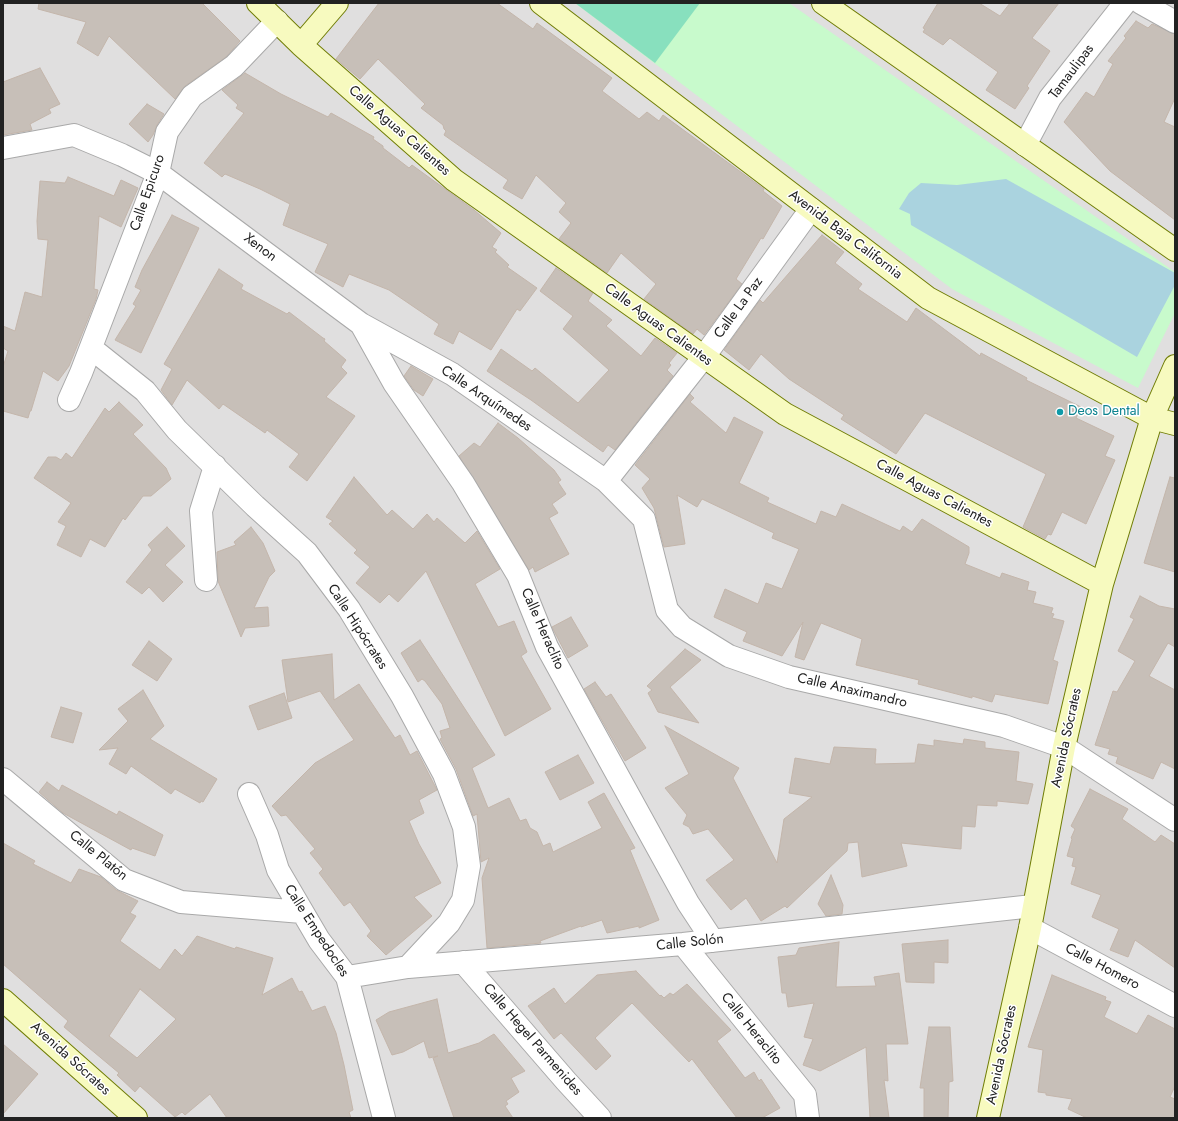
<!DOCTYPE html>
<meta charset="utf-8">
<style>
body{margin:0}
#map{position:relative;width:1178px;height:1121px;overflow:hidden;background:#f2efe9;font-family:Jost,sans-serif}
canvas{display:block}
.frame{position:absolute;inset:0;border:4px solid #222;pointer-events:none}
</style>
<div id="map">
<canvas width="1178" height="1121"></canvas>
<div class="frame"></div>
</div>
<script>
const c = document.querySelector('canvas').getContext('2d');
c.lineJoin = 'round';
function fillPath(path, color) { c.fillStyle = color; c.fill(path, 'evenodd'); }
const toPath = rows => new Path2D(rows.map(r => 'M' + r).join(''));
function trace(path, color, width, dash) { c.strokeStyle = color; c.lineWidth = width; c.lineCap = dash ? 'butt' : 'round'; c.setLineDash(dash || []); c.stroke(path); }
function drawText(font, color, halo, rows, align = 'center') {
  c.font = font + ' Jost,sans-serif'; c.lineWidth = 3; c.setLineDash([]); c.textBaseline = 'middle'; c.strokeStyle = halo; c.fillStyle = color; for (const [text, x, y, turn = 0] of rows) {
    c.save(); c.translate(x, y); c.rotate((+turn || 0) * Math.PI / 180); c.textAlign = isNaN(turn) ? turn : align; if (halo) c.strokeText(text, 0, 0); c.fillText(text, 0, 0); c.restore();
  }
}
const residential = toPath([
 [3,3,1175,3,1175,1118,3,1118]
]);
const park = toPath([
 [575,3,789,3,1175,272,1175,313,1138,388,952,289]
]);
const pitch = toPath([
 [575,3,700,3,655,63]
]);
const water = toPath([
 [1006,179,1175,273,1175,285,1137,357,911,225,910,214,899,209,909,193,921,183,957,185]
]);
const building = toPath([
 [39,3,202,3,240,41,226,57,185,86,175,99,109,36,98,56,77,43,86,22,38,9,39,3],
 [379,3,497,3,533,29,537,23,612,78,602,91,639,119,647,112,659,121,663,115,764,189,763,191,782,206,763,239,761,238,736,279,742,284,704,335,697,329,693,334,644,299,656,284,621,253,607,273,559,239,571,223,559,212,566,203,536,175,522,199,503,188,508,180,444,135,446,131,444,129,443,125,421,108,425,104,378,59,360,79,336,59,379,3],
 [938,3,979,3,1000,16,1010,3,1059,3,1032,38,1050,51,1027,86,1029,88,1015,109,986,90,998,72,950,38,943,45,923,32,925,29,923,28,938,3],
 [1136,21,1148,28,1152,24,1175,34,1175,98,1164,122,1175,127,1175,220,1110,171,1064,122,1086,92,1094,97,1113,64,1108,61,1126,38,1124,36,1136,21],
 [40,68,60,104,49,109,51,113,30,124,32,130,3,135,3,82,40,68],
 [245,73,281,94,328,117,331,113,374,137,373,139,383,146,383,148,409,168,412,165,474,210,501,233,492,247,497,250,495,252,509,265,507,267,537,288,520,311,517,309,491,350,459,331,453,344,434,334,439,324,389,290,349,274,343,287,315,272,328,244,283,225,290,204,260,189,225,174,222,177,204,163,244,113,236,108,238,105,222,90,245,73],
 [147,104,164,114,157,125,153,135,148,142,129,124,147,104],
 [68,177,114,196,121,180,138,188,121,227,99,216,94,289,98,290,96,299,69,366,58,381,43,371,31,411,30,411,28,418,3,411,3,367,8,351,3,348,3,326,15,331,25,292,42,297,48,240,38,239,37,221,40,181,65,183,68,177],
 [172,215,199,228,141,353,115,340,136,306,133,304,141,290,135,287,142,270,172,215],
 [822,235,844,252,835,263,862,284,858,289,907,322,916,308,980,356,981,353,1027,378,1026,380,1081,407,1076,418,1114,436,1105,456,1115,460,1086,524,1062,512,1051,535,1048,534,1045,539,1023,527,1046,474,925,413,896,454,841,419,844,415,789,379,761,354,749,370,724,350,760,300,763,303,822,235],
 [556,268,593,293,588,301,612,320,606,326,641,356,655,338,677,353,669,363,671,365,667,370,673,376,615,450,608,445,603,452,531,400,487,371,501,349,532,371,535,368,578,403,609,370,563,329,573,316,540,291,556,268],
 [219,269,243,285,241,289,287,314,289,312,323,338,325,339,324,341,346,360,341,367,347,373,326,397,355,416,307,481,289,467,299,454,267,430,265,433,223,404,219,409,187,380,172,405,161,390,172,369,164,364,219,269],
 [411,366,433,379,423,396,414,390,404,376,411,366],
 [690,394,694,398,690,402,726,433,734,417,763,432,739,483,769,498,767,502,816,524,821,511,836,517,842,504,900,531,903,526,912,532,922,519,969,547,969,553,965,564,1000,578,1002,573,1029,582,1027,590,1036,592,1033,603,1053,608,1051,613,1054,614,1052,618,1064,621,1053,660,1058,662,1048,704,995,694,992,702,972,696,972,698,918,684,919,680,856,665,862,639,821,623,804,660,795,657,803,622,782,656,743,641,747,632,714,617,725,589,758,604,766,583,782,589,799,549,772,538,774,533,702,499,697,507,677,495,685,544,664,547,654,508,642,488,650,479,635,465,690,394],
 [119,402,143,425,133,434,166,468,171,479,151,496,143,496,125,520,123,518,105,547,90,539,81,557,57,545,66,526,58,522,71,503,34,478,48,457,56,457,61,460,66,453,72,458,105,408,109,412,119,402],
 [498,423,518,438,554,470,561,480,558,482,566,494,552,504,558,513,549,518,569,554,535,572,533,567,529,570,459,456,474,443,480,447,498,423],
 [354,477,387,515,392,510,413,529,427,514,434,522,437,518,465,543,477,531,500,569,475,584,498,627,514,621,527,652,521,656,551,709,505,736,426,571,398,602,389,594,380,603,356,583,370,567,354,553,357,550,329,524,333,521,326,517,354,477],
 [1170,477,1175,478,1175,572,1144,563,1170,477],
 [167,527,185,546,165,565,183,582,163,602,149,587,142,594,126,582,152,550,148,545,167,527],
 [251,527,263,543,275,571,269,577,254,608,268,607,269,626,245,628,241,637,218,581,217,552,236,545,234,542,251,527],
 [1140,596,1159,606,1175,609,1175,647,1168,643,1149,676,1175,690,1175,769,1161,762,1153,779,1116,763,1118,757,1108,754,1110,749,1095,745,1113,691,1117,692,1135,661,1118,651,1134,619,1130,617,1140,596],
 [571,617,588,646,568,658,552,627,571,617],
 [420,640,495,755,472,768,488,808,509,798,520,821,526,819,530,828,537,832,543,846,550,843,553,852,602,828,588,802,604,793,635,848,630,850,659,920,639,928,639,926,607,933,602,920,581,927,581,926,540,941,541,943,487,948,482,878,489,858,481,862,477,814,473,816,456,769,440,739,442,738,440,731,450,728,442,704,425,681,422,679,418,682,401,653,420,640],
 [149,641,172,659,157,681,132,665,149,641],
 [685,649,701,660,670,687,699,723,658,712,648,693,652,690,647,686,685,649],
 [332,654,334,700,359,684,395,738,400,735,410,755,417,751,437,790,419,800,424,813,409,821,419,844,441,883,414,897,432,916,386,955,367,936,371,931,350,902,344,906,319,873,323,869,310,853,315,849,286,815,281,816,272,806,315,763,354,740,320,691,288,702,282,660,332,654],
 [595,682,606,697,611,694,646,748,625,761,584,689,595,682],
 [143,690,164,726,150,739,217,779,203,802,201,801,200,803,175,789,171,794,131,766,126,774,109,764,118,748,99,750,128,721,118,709,143,690],
 [284,693,292,718,258,730,249,706,284,693],
 [61,707,82,713,73,743,51,737,61,707],
 [665,726,739,768,733,778,777,863,784,819,812,797,789,793,795,758,830,764,834,747,876,749,875,764,915,763,918,744,934,746,934,740,963,744,964,739,985,742,985,748,1019,752,1016,781,1033,784,1028,804,997,801,997,806,977,805,975,827,962,826,961,849,901,843,907,866,862,877,858,842,848,843,847,851,787,908,785,906,761,921,746,898,731,910,706,880,734,860,708,829,693,834,689,827,683,824,687,815,665,788,689,774,665,726],
 [578,755,594,783,560,800,545,772,578,755],
 [47,782,59,791,62,785,117,815,119,811,163,835,155,856,132,848,131,850,63,813,39,792,47,782],
 [1090,789,1128,809,1122,819,1155,842,1161,835,1175,844,1175,968,1135,940,1128,957,1110,950,1119,929,1092,917,1101,895,1071,884,1076,867,1072,866,1074,858,1067,856,1072,839,1071,838,1075,829,1071,826,1090,789],
 [3,843,35,861,33,864,71,883,79,869,101,877,116,890,138,901,130,913,136,916,120,941,160,970,175,949,182,956,197,936,235,949,236,947,273,958,262,995,292,978,299,992,302,991,312,1011,325,1006,336,1033,344,1065,353,1110,349,1112,351,1118,227,1118,210,1094,185,1115,182,1112,175,1117,140,1086,135,1092,117,1075,119,1073,64,1027,68,1021,3,964,3,843],
 [140,989,176,1019,137,1058,109,1036,140,989],
 [831,875,843,905,842,914,826,916,818,904,831,875],
 [948,940,948,963,934,962,934,983,906,982,902,944,948,940],
 [839,942,836,987,876,986,874,977,899,973,908,1044,886,1044,888,1081,884,1080,889,1118,870,1118,866,1047,820,1071,803,1065,813,1039,804,1037,814,1003,788,1007,786,993,782,993,778,957,796,955,799,948,839,942],
 [636,971,660,996,661,995,664,998,670,993,673,995,687,984,731,1030,717,1041,745,1078,754,1072,759,1081,761,1079,780,1108,762,1118,737,1118,692,1059,689,1062,632,1003,595,1038,611,1056,596,1070,561,1033,554,1039,528,1006,554,988,565,1004,597,975,636,971],
 [1052,975,1106,997,1105,1000,1111,1002,1104,1017,1137,1034,1148,1015,1175,1029,1175,1086,1170,1097,1175,1099,1175,1118,1087,1118,1068,1109,1072,1099,1046,1095,1046,1093,1038,1092,1043,1050,1028,1047,1052,975],
 [437,999,448,1053,479,1043,494,1034,525,1071,511,1078,519,1092,506,1101,508,1104,505,1106,513,1118,454,1118,433,1058,438,1056,429,1058,424,1041,403,1052,392,1055,376,1020,389,1012,437,999],
 [929,1027,950,1027,953,1081,949,1082,948,1118,924,1118,924,1088,920,1088,929,1027],
 [3,1044,38,1074,3,1114,3,1044]
]);
const street = toPath([
 [1141,3,1175,22],
 [1025,145,1050,98,1125,3],
 [3,148,74,135,122,155,158,173,361,324,452,374,606,481,644,519,667,610,682,627,729,656,789,677,1004,726,1064,747,1175,820],
 [361,324,394,383,463,483,518,575,547,647,688,903,713,941],
 [91,348,145,391,177,430,255,506,307,553,349,609,402,696,444,774,464,827,469,866,463,900,449,923,408,967],
 [69,400,81,373,158,173,167,132,192,96,234,66,277,21],
 [606,481,703,358,811,209],
 [206,580,201,511,215,466],
 [3,779,124,880,181,902,302,912],
 [249,794,267,835,278,870,319,940,347,977,384,1118],
 [1030,928,1175,1006],
 [683,944,805,1095,808,1118],
 [463,962,566,1081,600,1118],
 [347,977,408,967,683,944,1033,906]
]);
const secondary = toPath([
 [258,3,301,45,454,180,785,414,1102,584],
 [541,3,928,298,1152,418,1175,424],
 [823,3,1175,250],
 [301,45,337,3],
 [3,1000,136,1118],
 [988,1118,1030,928,1064,747,1102,584,1152,418,1175,366]
]);
const markers = [
 [1060,412,4,"#0f9aa8"]
];
const streetNames = [
 ["Tamaulipas",1072,72,-53],
 ["Calle Aguas Calientes",399,131,41],
 ["Calle Epicuro",148,193,-71],
 ["Avenida Baja California",845,235,37],
 ["Xenon",260,248,37],
 ["Calle La Paz",739,308,-54],
 ["Calle Aguas Calientes",658,325,36],
 ["Calle Arquímedes",486,399,34],
 ["Calle Aguas Calientes",934,494,28],
 ["Calle Hipócrates",357,627,57],
 ["Calle Heraclito",542,629,66],
 ["Calle Anaximandro",852,691,13],
 ["Avenida Sócrates",1067,738,-78],
 ["Calle Platón",98,856,39],
 ["Calle Empedocles",316,931,57],
 ["Calle Solón",690,943,-6],
 ["Calle Homero",1102,967,28],
 ["Calle Heraclito",751,1029,51],
 ["Calle Hegel Parmenides",532,1040,49],
 ["Avenida Sócrates",1002,1055,-78],
 ["Avenida Sócrates",70,1059,42]
];
const cultureNames = [
 ["Deos Dental",1068,412]
];
fillPath(residential, '#e0dfdf');
fillPath(park, '#c8facc');
fillPath(pitch, '#88e0be');
fillPath(water, '#aad3df');
fillPath(building, '#c7bfb8');
trace(building, '#c4b6ab', 1);
trace(street, '#a9a9a9', 24);
trace(secondary, '#707d05', 24);
trace(street, '#fff', 22);
trace(secondary, '#f7fabf', 22);
for (const [x, y, r, color] of markers) { const dot = new Path2D(); dot.arc(x, y, r, 0, 2 * Math.PI); c.fillStyle = color; c.fill(dot); trace(dot, '#fff', 1.5); }
drawText('14px', '#222', '#fff', streetNames);
drawText('14px', '#0d838f', '#fff', cultureNames, 'left');
</script>
